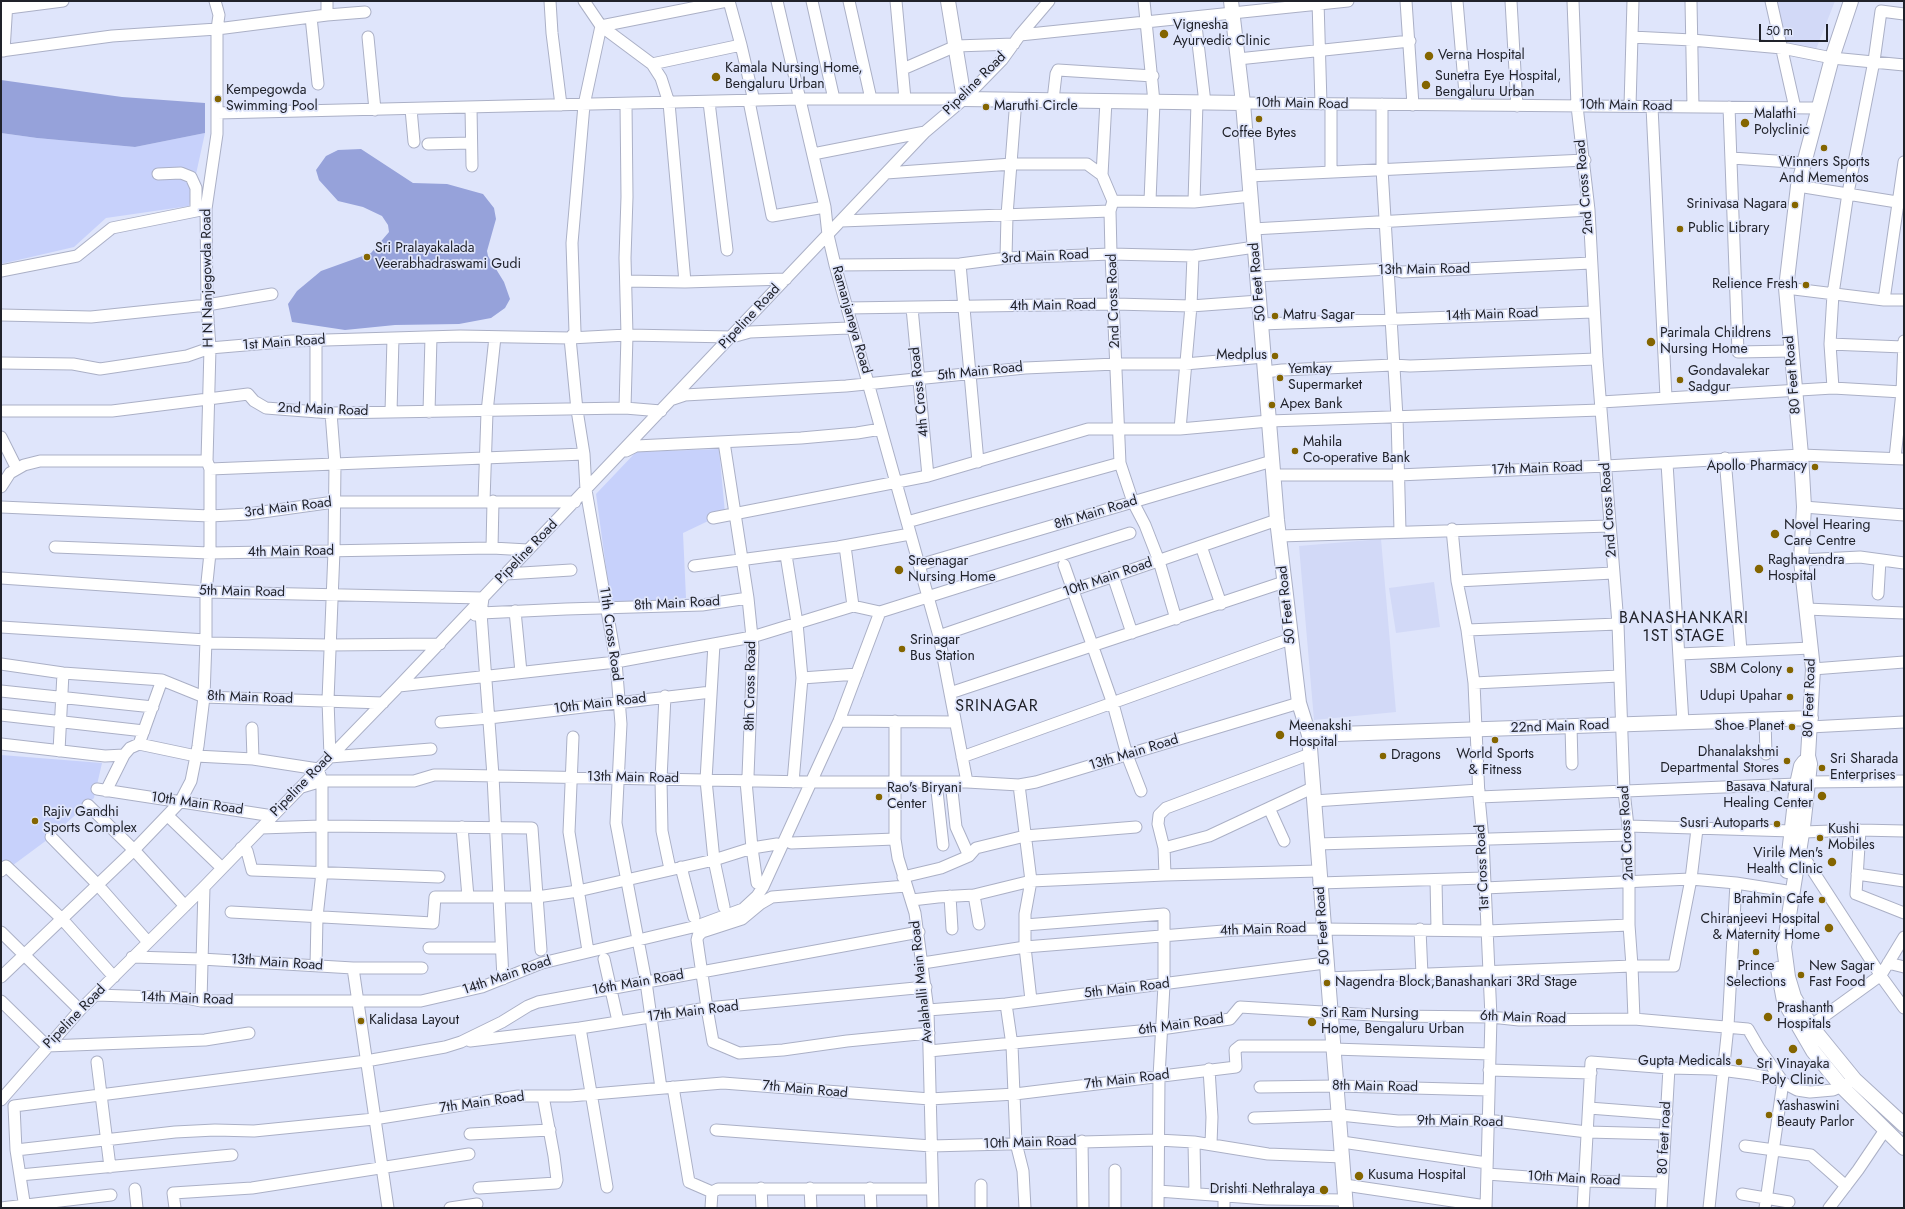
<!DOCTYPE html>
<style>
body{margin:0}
#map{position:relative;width:1905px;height:1209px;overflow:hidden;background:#dfe5fb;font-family:Jost,sans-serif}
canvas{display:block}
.frame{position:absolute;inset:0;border:2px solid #20222a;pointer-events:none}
.scale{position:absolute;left:1759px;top:24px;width:69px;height:18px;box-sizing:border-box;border:2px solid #20222a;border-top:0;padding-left:5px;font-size:12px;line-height:14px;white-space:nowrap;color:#20222a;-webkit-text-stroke:3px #dfe5fb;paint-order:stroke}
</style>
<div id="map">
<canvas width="1905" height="1209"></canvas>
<div class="frame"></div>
<div class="scale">50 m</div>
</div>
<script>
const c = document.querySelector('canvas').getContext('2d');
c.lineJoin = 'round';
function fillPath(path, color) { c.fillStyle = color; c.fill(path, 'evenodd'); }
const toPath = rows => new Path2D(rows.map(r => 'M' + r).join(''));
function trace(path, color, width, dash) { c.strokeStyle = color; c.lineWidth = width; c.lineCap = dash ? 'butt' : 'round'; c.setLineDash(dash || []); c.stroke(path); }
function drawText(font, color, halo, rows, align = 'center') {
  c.font = font + ' Jost,sans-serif'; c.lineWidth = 3.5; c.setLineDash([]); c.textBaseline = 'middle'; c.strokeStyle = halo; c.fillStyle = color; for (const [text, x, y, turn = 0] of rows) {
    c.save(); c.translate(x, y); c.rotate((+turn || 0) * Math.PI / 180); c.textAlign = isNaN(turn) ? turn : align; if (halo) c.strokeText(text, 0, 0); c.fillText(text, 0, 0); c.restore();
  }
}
const built = toPath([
 [1775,1,1835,1,1813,57,1786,50],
 [1381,539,1396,712,1314,720,1299,546],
 [1434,582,1440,627,1396,633,1389,588]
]);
const green = toPath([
 [1,133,37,138,135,147,205,133,189,206,106,218,74,247,1,264],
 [719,449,725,513,683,533,686,598,611,604,596,494,636,452],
 [1,755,102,763,94,798,51,837,1,874]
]);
const forest = toPath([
 [1,80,122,97,205,103,205,133,135,147,37,138,1,133],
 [361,149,413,183,447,184,483,194,494,208,496,219,487,251,488,256,504,282,510,299,505,308,491,318,459,324,395,325,345,330,292,322,288,304,297,291,321,271,371,253,389,232,388,225,382,216,363,207,338,201,319,180,316,170,326,156,338,150]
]);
const minor = toPath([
 [550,1,552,33,561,105],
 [584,1,601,26,652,64,661,78,669,103,685,282],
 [729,1,741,45,754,101],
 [812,1,834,99],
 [849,1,871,99],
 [896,1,905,99],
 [1144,1,1154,102,1150,201],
 [1318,1,1321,104],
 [1406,1,1413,105],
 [1457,1,1466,105],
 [1511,1,1517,106],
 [1573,1,1577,106,1589,210,1597,359,1618,624,1624,791,1629,835,1629,925,1632,966,1634,1019],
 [1691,1,1693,107],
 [1771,1,1795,108],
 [1,9,63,1],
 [327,15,365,12],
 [311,17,318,84],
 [1195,17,1205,103],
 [1020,35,1348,1],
 [368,37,375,110],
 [1632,37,1692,40,1782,48,1832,58,1904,65],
 [1,51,112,36,217,29,327,15,327,1],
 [4,51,7,2],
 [1238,59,1410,41],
 [652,64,741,45],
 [903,69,956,46,1014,44],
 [1053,100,1056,74,1058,70,1153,76],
 [749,101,772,216,825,207],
 [1106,101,1102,175,1113,201,1110,211,1111,254,1120,463,1133,502,1145,525,1159,561,1176,619],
 [709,102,727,250],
 [1243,103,1817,108],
 [1382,104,1382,169,1397,417,1400,531],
 [1630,106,1633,1],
 [471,107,472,166],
 [1652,107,1666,397],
 [1729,107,1738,352,1791,351],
 [411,109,414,142],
 [217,113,800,99,964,99],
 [428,144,471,143],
 [813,154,925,132],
 [1732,158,1805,163],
 [1331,172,1331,104],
 [886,173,1012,164,1087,164,1102,175],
 [158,174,181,173,191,177,196,188,196,211],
 [1249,176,1585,160],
 [1798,186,1903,203],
 [1113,201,1194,202,1251,196],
 [1194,202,1197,102],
 [841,221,1110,211],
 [1253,229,1589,210],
 [1006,258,1007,215,1016,99],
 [960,264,978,462],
 [835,265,960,264,1006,258,1111,254,1193,256,1255,247],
 [1,271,77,256,112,228,206,209],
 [1257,276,1389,269,1402,272,1591,263],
 [626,281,685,282,786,279],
 [1786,288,1884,300,1904,300],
 [1884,300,1904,162],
 [847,308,1115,304,1191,306,1259,301],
 [912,308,928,476],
 [1,315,91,317,207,305,272,294],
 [1261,324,1593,312],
 [1830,344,1903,347],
 [1,363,73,364,100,369,187,356,210,348,292,341,460,336,570,338,627,335,732,337,750,332,849,328,852,326],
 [1265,372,1282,370,1393,365,1410,366,1597,359],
 [1833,388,1830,344,1833,294,1848,193,1874,61,1881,11,1904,14],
 [673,399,685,395,846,386,1025,368,1116,364,1185,364,1264,357],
 [1601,402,1833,388,1902,392],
 [625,408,627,335,625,258,627,197,626,104],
 [3,411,112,411,248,394,254,401,266,408,331,413,625,408,661,411],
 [316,412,316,340],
 [391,412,393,338],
 [429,412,431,337],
 [331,413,335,464,334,551,328,700,330,757,431,749],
 [1180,429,1191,306,1193,256],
 [1,437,17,469],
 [724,442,748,598,753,647,748,776,746,781,752,848,757,883],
 [626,451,636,446,801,438,857,433,881,429],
 [1725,458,1741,651],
 [1895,458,1902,392,1904,341],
 [1667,463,1683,723],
 [210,469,584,454],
 [1274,475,1398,475,1606,466,1801,455,1904,459],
 [1,487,10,473,24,465,40,461,207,461],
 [484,501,487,412,495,337],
 [1,507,210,516,248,514,334,502,575,502],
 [1804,507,1904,515],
 [713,518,928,476,1088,429,1180,429,1269,421,1601,410],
 [907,522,1120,463],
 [1452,529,1457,581,1467,630,1474,683,1479,797,1483,839,1491,1017,1486,1208],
 [1279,536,1610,526],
 [845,546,853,606],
 [1201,546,1221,604],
 [55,547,210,553,492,548,528,550],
 [492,548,493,501],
 [786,555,797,623,802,678,793,782],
 [1801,560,1860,557,1904,563],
 [919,565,1272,461],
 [1064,565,1113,704,1127,755,1141,791],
 [694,566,838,547,910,534],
 [506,574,571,570],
 [1113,576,1132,633],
 [1,578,206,592,483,598,481,613,493,776,503,979],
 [1457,581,1613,573],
 [1878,594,1880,560],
 [1806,609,1904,613],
 [515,611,521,672],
 [475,615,481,613,566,609,702,605,748,598],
 [1,627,206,640],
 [1467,630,1618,624],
 [939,636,1277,520],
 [206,643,329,645,440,644],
 [714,644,706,780,714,860,724,907],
 [1680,654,1811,648],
 [1,664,63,673,162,680,204,697,383,703],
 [1813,669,1904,662],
 [802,678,857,674],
 [1474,683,1619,676],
 [399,686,616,662,752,637,853,606,880,612],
 [1,691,153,707],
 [950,693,1284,582],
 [665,696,661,779,662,831,670,869],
 [1,715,144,731],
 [1765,720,1766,754],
 [839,721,955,722],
 [895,721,895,839,898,858,915,913,928,1010,933,1208],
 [441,722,489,718,711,692],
 [1571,726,1572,764],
 [1810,727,1904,722],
 [252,728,253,759],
 [573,737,569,832,588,951],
 [1,744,105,756,124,755,130,748,139,744,162,680],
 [139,744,196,756,253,759,318,769,322,781,322,872,317,917,316,966],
 [59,751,63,673],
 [962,757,1290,639],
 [936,782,943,845],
 [951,782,956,827,969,856],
 [967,782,1019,785,1036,782,1299,703],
 [1808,782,1904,781],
 [1019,785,1031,881,1025,914,1025,947,1031,1000],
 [302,787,322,781,414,781,434,775,444,775,810,782,967,782,939,636,835,265,828,235,825,207,777,1],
 [97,789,273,816],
 [106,791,124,755],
 [1479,797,1797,784],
 [1314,801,1479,790],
 [88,805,134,850,185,906],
 [1269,808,1284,841],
 [168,816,222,868],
 [1628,826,1792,831],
 [462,827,468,897],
 [261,828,321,826,532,828,541,950],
 [1860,830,1856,894,1904,913],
 [1803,832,1860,830,1904,831],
 [51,837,97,884,148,942],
 [791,843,895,839],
 [1317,844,1629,835],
 [241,848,247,851,252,870,439,877],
 [1164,848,1209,836,1312,788],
 [1800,851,1883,979,1904,1008],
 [681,867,694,917],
 [1,871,6,866,62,919,114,977],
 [1857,874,1904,881],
 [1165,875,1164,848,1158,824,1159,815,1166,808,1310,754],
 [903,877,941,868,969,856,976,848,1025,836,1136,827],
 [1436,880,1437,929],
 [1319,883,1484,878],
 [906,886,772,897,760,904,742,919,702,932,698,936,697,940,707,1008,713,1042,739,1053,783,1050,847,1041,929,1033],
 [1484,888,1691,879,1736,883,1793,892],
 [974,895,979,924],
 [950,896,952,929],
 [912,900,938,897,974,895,1031,881,1165,875,1319,871],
 [231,912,433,923,435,897,537,897,578,891,714,860,752,848,777,844],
 [1025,925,1164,914,1164,985,1159,1077,1158,1208],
 [1420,929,1422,975],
 [1,932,80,1010],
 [429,948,501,948],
 [132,957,201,959,353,968,422,968],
 [604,959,618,1021],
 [923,963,1025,947,1236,930,1323,929,1487,931,1629,925],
 [1888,963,1904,967],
 [353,968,388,1208],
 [1,977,134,850,180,802,191,781,198,746,204,697,206,640,206,592,210,553,210,469,207,461,210,348,207,305,206,209,217,134,217,29,219,15,215,1],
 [1327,978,1632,966,1674,966,1691,879,1697,829],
 [96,995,186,998,201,1001,421,1001,482,987,542,963,697,926,743,909,757,896,763,887,839,721,880,612,1130,533],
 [1,1001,47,1046,205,1040,249,1033],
 [201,1001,204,887],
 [1006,1004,1012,1045,1016,1143,1023,1171,1025,1208],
 [928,1010,1006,1004,1325,963],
 [580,1028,607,1187],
 [1805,1030,1881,975,1904,937],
 [470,1041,580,1028,707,1008,926,987],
 [1333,1049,1490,1054],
 [929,1051,1161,1029,1230,1019,1240,1007,1389,1016,1491,1017,1519,1020,1634,1019,1748,1029,1759,1048,1783,1082],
 [97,1062,110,1167],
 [1209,1069,1212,1117,1211,1144],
 [1489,1070,1591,1073],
 [673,1087,689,1182,712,1192],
 [1260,1087,1337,1086,1489,1090],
 [661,1088,646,982,616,823,621,724,616,662,586,490,584,454,577,410,570,338,575,332,572,243,584,105,601,26,727,1],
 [1,1100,80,1010,204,887,399,686,925,132,964,99,1002,60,1020,35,1049,1],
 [14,1106,366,1061,445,1047,461,1042,502,1022,528,1006,538,1002,919,932],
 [14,1106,16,1150,25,1208],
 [1589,1108,1667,1114],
 [1254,1118,1340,1115,1398,1121,1487,1120,1587,1132,1665,1134],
 [716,1130,931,1146,1158,1140,1194,1142,1268,1154,1343,1157],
 [470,1134,550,1130],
 [1082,1141,1083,1208],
 [1194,1142,1195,1193],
 [1342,1142,1487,1163],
 [1745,1146,1811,1155,1846,1186],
 [16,1150,175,1132,215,1130,254,1131,374,1119,518,1096,570,1096,723,1083,930,1099,1015,1094,1236,1067,1235,1050,1240,1046,1333,1046],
 [1115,1170,1115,1208],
 [1487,1174,1584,1181,1662,1183],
 [20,1175,232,1155],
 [981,1185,981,1208],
 [1345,1185,1486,1206],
 [479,1188,556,1183,557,1180,554,1156,543,1096],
 [761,1188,762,1208],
 [810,1188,811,1208],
 [870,1188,871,1208],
 [135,1189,137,1208],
 [1158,1191,1267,1199,1345,1200],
 [1742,1194,1789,1202],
 [1,1208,111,1195],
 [175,1208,173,1193,252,1188,469,1154],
 [450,1208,477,1204],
 [711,1208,712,1192,718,1189,932,1189],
 [1224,1208,1224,1196],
 [1583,1208,1591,1062,1669,1068,1713,1069,1751,1074,1776,1079,1797,1090,1810,1092,1833,1090,1849,1083],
 [1661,1208,1669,1068],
 [1709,1208,1728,1026,1736,883],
 [1765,1208,1783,1082],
 [1829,1208,1858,1170,1885,1130]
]);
const major = toPath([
 [948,1,964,99,1243,103],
 [1231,1,1243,103,1277,520,1299,703,1309,735,1346,1208],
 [1851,1,1832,58,1798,186,1786,288,1801,455,1804,507,1801,560,1813,669,1808,756,1810,764,1803,827,1784,947,1788,977,1794,997,1811,1026,1855,1080,1904,1125],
 [1309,735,1811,718],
 [1787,871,1797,784,1801,766,1804,762],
 [1778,969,1784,1001,1813,1051,1842,1087,1904,1148]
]);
const markers = [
 [1164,34,5,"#846500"],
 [1429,56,5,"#846500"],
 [716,77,5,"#846500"],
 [1426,85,5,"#846500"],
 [218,99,4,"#846500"],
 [986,107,4,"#846500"],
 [1259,119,4,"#846500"],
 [1745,123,5,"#846500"],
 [1824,148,4,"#846500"],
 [1795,205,4,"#846500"],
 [1680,229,4,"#846500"],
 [367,257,4,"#846500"],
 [1806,285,4,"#846500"],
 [1275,316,4,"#846500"],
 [1651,342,5,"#846500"],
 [1275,356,4,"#846500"],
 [1280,378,4,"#846500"],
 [1680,380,4,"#846500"],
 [1272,405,4,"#846500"],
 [1295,451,4,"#846500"],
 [1815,467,4,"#846500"],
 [1775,534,5,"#846500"],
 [1759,569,5,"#846500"],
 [899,570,5,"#846500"],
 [902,649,4,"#846500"],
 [1790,670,4,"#846500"],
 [1790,697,4,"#846500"],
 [1792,727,4,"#846500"],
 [1280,735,5,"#846500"],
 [1495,740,4,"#846500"],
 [1383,756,4,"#846500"],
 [1787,761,4,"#846500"],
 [1822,768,4,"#846500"],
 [1822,796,5,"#846500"],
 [879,797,4,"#846500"],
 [35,821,4,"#846500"],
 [1777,824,4,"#846500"],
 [1820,838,4,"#846500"],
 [1832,862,5,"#846500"],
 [1822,900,4,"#846500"],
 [1829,928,5,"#846500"],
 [1756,952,4,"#846500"],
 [1801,975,4,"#846500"],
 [1327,983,4,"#846500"],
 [1768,1017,5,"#846500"],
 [361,1021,4,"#846500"],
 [1312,1022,5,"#846500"],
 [1793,1049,5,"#846500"],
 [1739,1062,4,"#846500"],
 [1769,1115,4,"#846500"],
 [1359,1176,5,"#846500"],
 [1324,1190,5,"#846500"]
];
const poiNames = [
 ["Vignesha",1173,26],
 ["Ayurvedic Clinic",1173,42],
 ["Verna Hospital",1438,56],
 ["Kamala Nursing Home,",725,69],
 ["Bengaluru Urban",725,85],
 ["Sunetra Eye Hospital,",1435,77],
 ["Bengaluru Urban",1435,93],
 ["Kempegowda",226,91],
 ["Swimming Pool",226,107],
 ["Maruthi Circle",994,107],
 ["Malathi",1754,115],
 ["Polyclinic",1754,131],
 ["Coffee Bytes",1259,134,"center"],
 ["Winners Sports",1824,163,"center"],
 ["And Mementos",1824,179,"center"],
 ["Srinivasa Nagara",1787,205,"right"],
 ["Public Library",1688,229],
 ["Sri Pralayakalada",375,249],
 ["Veerabhadraswami Gudi",375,265],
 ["Relience Fresh",1798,285,"right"],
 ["Matru Sagar",1283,316],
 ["Parimala Childrens",1660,334],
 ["Nursing Home",1660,350],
 ["Medplus",1267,356,"right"],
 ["Yemkay",1288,370],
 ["Supermarket",1288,386],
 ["Gondavalekar",1688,372],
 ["Sadgur",1688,388],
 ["Apex Bank",1280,405],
 ["Mahila",1303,443],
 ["Co-operative Bank",1303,459],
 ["Apollo Pharmacy",1807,467,"right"],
 ["Novel Hearing",1784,526],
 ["Care Centre",1784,542],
 ["Raghavendra",1768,561],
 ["Hospital",1768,577],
 ["Sreenagar",908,562],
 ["Nursing Home",908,578],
 ["Srinagar",910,641],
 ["Bus Station",910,657],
 ["SBM Colony",1782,670,"right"],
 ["Udupi Upahar",1782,697,"right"],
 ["Meenakshi",1289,727],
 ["Hospital",1289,743],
 ["Shoe Planet",1784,727,"right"],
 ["Dhanalakshmi",1779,753,"right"],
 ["Departmental Stores",1779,769,"right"],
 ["World Sports",1495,755,"center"],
 ["& Fitness",1495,771,"center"],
 ["Dragons",1391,756],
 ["Sri Sharada",1830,760],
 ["Enterprises",1830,776],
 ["Basava Natural",1813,788,"right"],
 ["Healing Center",1813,804,"right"],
 ["Rao's Biryani",887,789],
 ["Center",887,805],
 ["Rajiv Gandhi",43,813],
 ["Sports Complex",43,829],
 ["Susri Autoparts",1769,824,"right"],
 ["Kushi",1828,830],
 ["Mobiles",1828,846],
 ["Virile Men's",1823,854,"right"],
 ["Health Clinic",1823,870,"right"],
 ["Brahmin Cafe",1814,900,"right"],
 ["Chiranjeevi Hospital",1820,920,"right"],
 ["& Maternity Home",1820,936,"right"],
 ["Prince",1756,967,"center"],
 ["Selections",1756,983,"center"],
 ["New Sagar",1809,967],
 ["Fast Food",1809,983],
 ["Nagendra Block,Banashankari 3Rd Stage",1335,983],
 ["Prashanth",1777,1009],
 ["Hospitals",1777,1025],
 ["Sri Ram Nursing",1321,1014],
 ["Home, Bengaluru Urban",1321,1030],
 ["Kalidasa Layout",369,1021],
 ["Gupta Medicals",1731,1062,"right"],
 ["Sri Vinayaka",1793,1065,"center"],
 ["Poly Clinic",1793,1081,"center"],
 ["Yashaswini",1777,1107],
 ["Beauty Parlor",1777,1123],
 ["Kusuma Hospital",1368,1176],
 ["Drishti Nethralaya",1315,1190,"right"]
];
const streetNames = [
 ["Pipeline Road",975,84,-45],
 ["10th Main Road",1302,104,1],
 ["10th Main Road",1626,106,1],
 ["2nd Cross Road",1585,187,-95],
 ["3rd Main Road",1045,257,-3],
 ["13th Main Road",1424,270,-1],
 ["H N Nanjegowda Road",208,278,-91],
 ["50 Feet Road",1258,282,-95],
 ["2nd Cross Road",1114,301,-92],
 ["4th Main Road",1053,306,-1],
 ["14th Main Road",1492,315,-2],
 ["Pipeline Road",750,317,-47],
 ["Ramanjaneya Road",851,320,74],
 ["1st Main Road",284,343,-4],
 ["5th Main Road",980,372,-6],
 ["80 Feet Road",1793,375,-95],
 ["4th Cross Road",920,392,-96],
 ["2nd Main Road",323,410,2],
 ["17th Main Road",1537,469,-2],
 ["3rd Main Road",288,508,-7],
 ["2nd Cross Road",1609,510,-94],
 ["8th Main Road",1096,513,-17],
 ["4th Main Road",291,552,-1],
 ["Pipeline Road",527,552,-46],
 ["10th Main Road",1108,578,-19],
 ["5th Main Road",242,592,1],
 ["8th Main Road",677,604,-3],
 ["50 Feet Road",1287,605,-96],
 ["11th Cross Road",610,634,82],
 ["8th Cross Road",751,686,-89],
 ["8th Main Road",250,698,2],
 ["80 Feet Road",1810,698,-88],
 ["10th Main Road",600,704,-7],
 ["22nd Main Road",1560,727,-2],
 ["13th Main Road",1134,753,-17],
 ["13th Main Road",633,778,1],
 ["Pipeline Road",302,785,-46],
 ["10th Main Road",197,804,8],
 ["2nd Cross Road",1627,833,-93],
 ["1st Cross Road",1483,868,-93],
 ["50 Feet Road",1323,926,-94],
 ["4th Main Road",1263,930,-2],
 ["13th Main Road",277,963,4],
 ["14th Main Road",507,976,-19],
 ["Avalahalli Main Road",922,982,-96],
 ["16th Main Road",638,983,-10],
 ["5th Main Road",1127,989,-7],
 ["14th Main Road",187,999,2],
 ["17th Main Road",693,1012,-7],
 ["Pipeline Road",75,1017,-46],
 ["6th Main Road",1523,1018,2],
 ["6th Main Road",1181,1025,-8],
 ["7th Main Road",1127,1080,-7],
 ["8th Main Road",1375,1087,1],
 ["7th Main Road",805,1090,5],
 ["7th Main Road",482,1103,-8],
 ["9th Main Road",1460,1122,1],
 ["80 feet road",1665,1138,-87],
 ["10th Main Road",1030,1143,-2],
 ["10th Main Road",1574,1179,3]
];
const quarterNames = [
 ["BANASHANKARI",1684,619],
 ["1ST STAGE",1684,637],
 ["SRINAGAR",997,707]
];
fillPath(built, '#d2d9f7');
fillPath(green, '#c7d1fb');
fillPath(forest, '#96a2da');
trace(minor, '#abb0c6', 13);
trace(major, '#abb0c6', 16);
trace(minor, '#fff', 11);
trace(major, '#fff', 14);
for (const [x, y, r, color] of markers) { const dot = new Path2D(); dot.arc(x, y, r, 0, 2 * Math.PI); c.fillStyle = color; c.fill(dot); trace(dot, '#dfe5fb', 1.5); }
drawText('14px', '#20222a', '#dfe5fb', poiNames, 'left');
drawText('14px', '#20222a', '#dfe5fb', streetNames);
c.letterSpacing = '1px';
drawText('16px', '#20222a', '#dfe5fb', quarterNames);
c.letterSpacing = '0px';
</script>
